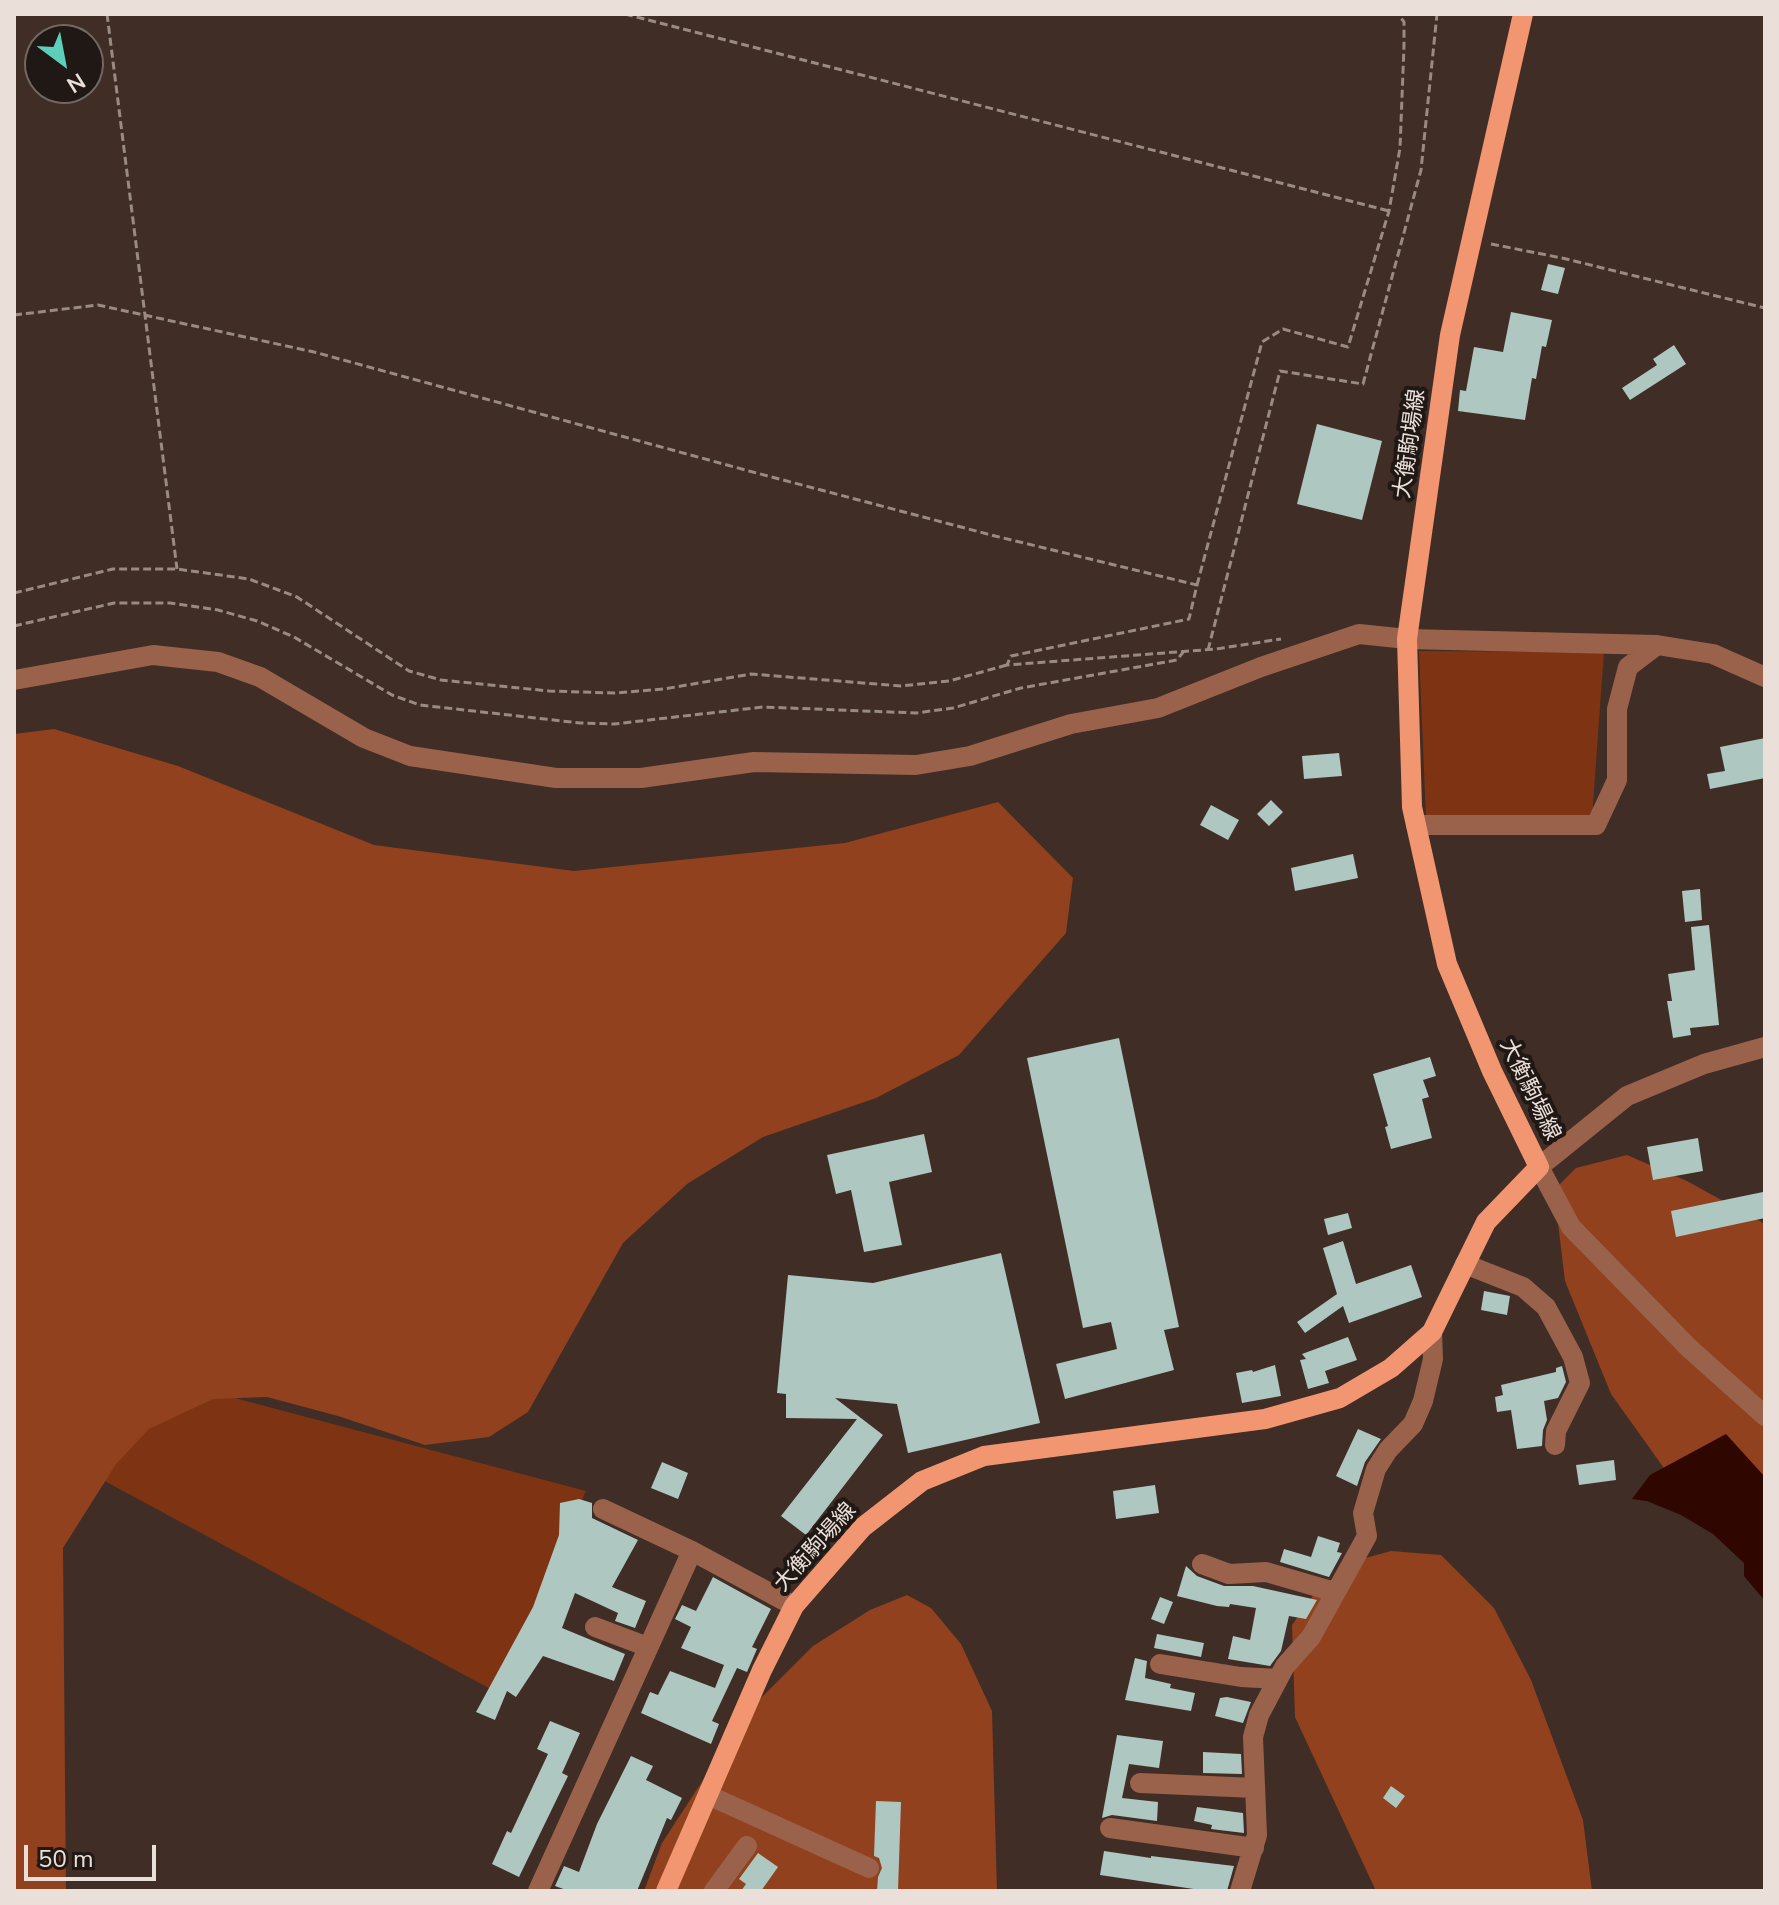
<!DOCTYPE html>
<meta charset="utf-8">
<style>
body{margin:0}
#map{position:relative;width:1779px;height:1905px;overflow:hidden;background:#3f2d26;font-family:"Nunito Sans",sans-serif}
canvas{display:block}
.frame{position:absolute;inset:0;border:16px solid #ebdfda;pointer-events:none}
.north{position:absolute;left:24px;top:24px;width:80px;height:80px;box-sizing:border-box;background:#201814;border:2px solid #716863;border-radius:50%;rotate:148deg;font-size:22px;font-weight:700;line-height:32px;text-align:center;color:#ebdfda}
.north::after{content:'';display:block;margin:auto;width:28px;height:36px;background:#5dceb9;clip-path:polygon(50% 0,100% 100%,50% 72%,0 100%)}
.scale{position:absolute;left:24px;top:1845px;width:132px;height:36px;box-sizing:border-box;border:4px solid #ebdfda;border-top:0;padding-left:10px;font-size:24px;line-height:28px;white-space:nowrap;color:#ebdfda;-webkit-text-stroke:6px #201814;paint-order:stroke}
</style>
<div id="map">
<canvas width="1779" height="1905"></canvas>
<div class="frame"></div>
<div class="north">N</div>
<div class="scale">50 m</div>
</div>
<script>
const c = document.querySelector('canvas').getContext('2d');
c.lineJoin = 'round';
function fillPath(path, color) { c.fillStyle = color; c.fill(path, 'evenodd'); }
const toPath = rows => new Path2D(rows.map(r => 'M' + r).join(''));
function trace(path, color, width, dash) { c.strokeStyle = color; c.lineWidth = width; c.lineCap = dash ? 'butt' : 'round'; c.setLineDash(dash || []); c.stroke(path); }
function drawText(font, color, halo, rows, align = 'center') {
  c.font = font + ' "Nunito Sans","Noto Sans JP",sans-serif'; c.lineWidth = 8; c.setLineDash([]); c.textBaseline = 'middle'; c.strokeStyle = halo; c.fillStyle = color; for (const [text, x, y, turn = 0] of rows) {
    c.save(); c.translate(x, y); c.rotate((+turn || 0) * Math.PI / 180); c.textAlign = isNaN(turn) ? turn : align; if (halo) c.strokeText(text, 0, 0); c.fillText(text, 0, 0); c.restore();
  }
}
const green = toPath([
 [1419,651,1604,652,1592,818,1426,818],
 [144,1374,586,1491,496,1692,99,1478]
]);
const forest = toPath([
 [54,729,178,766,374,845,574,871,845,843,998,802,1073,878,1066,933,959,1055,876,1098,763,1137,687,1184,623,1243,528,1412,489,1437,425,1445,338,1416,267,1397,213,1399,149,1429,116,1464,63,1548,66,1891,14,1891,14,734],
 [1627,1155,1687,1181,1765,1224,1765,1575,1681,1492,1611,1394,1565,1281,1554,1190,1576,1168],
 [1391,1551,1441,1555,1494,1608,1531,1680,1583,1820,1592,1891,1376,1891,1295,1717,1292,1625,1317,1590,1358,1560],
 [907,1595,931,1608,961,1644,992,1711,997,1891,644,1891,662,1843,748,1711,813,1646,870,1610]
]);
const water = toPath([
 [1726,1434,1765,1477,1765,1601,1744,1576,1744,1563,1713,1534,1681,1515,1647,1501,1632,1499,1650,1475]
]);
const building = toPath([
 [1548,264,1565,268,1558,294,1541,290],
 [1511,312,1552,320,1546,347,1542,346,1536,379,1532,378,1525,420,1458,411,1460,390,1466,391,1474,347,1503,352],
 [1674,345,1686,364,1630,400,1622,388,1657,365,1653,359],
 [1317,424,1382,441,1362,520,1297,504],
 [1765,738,1765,778,1710,789,1707,774,1725,771,1720,747],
 [1339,753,1342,776,1304,779,1302,756],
 [1271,800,1283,812,1269,826,1257,814],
 [1211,805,1239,820,1228,840,1200,825],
 [1353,854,1358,878,1295,891,1291,868],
 [1700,889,1702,920,1685,922,1682,891],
 [1709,925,1719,1025,1690,1028,1691,1035,1673,1038,1667,1001,1672,1001,1668,974,1695,970,1691,927],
 [1119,1038,1179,1327,1164,1330,1174,1370,1065,1399,1056,1364,1117,1349,1111,1322,1083,1328,1027,1058],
 [1430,1057,1436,1076,1423,1080,1429,1097,1422,1099,1432,1138,1391,1149,1385,1127,1388,1126,1373,1074],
 [924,1134,932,1172,889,1182,902,1245,864,1252,851,1190,836,1194,827,1155],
 [1698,1138,1703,1171,1653,1180,1647,1147],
 [1763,1192,1765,1218,1676,1237,1671,1211],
 [1348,1213,1352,1228,1328,1235,1324,1219],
 [1343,1241,1356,1284,1411,1265,1422,1297,1349,1323,1343,1306,1305,1333,1297,1322,1337,1294,1323,1248],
 [1001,1253,1040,1423,908,1453,897,1404,835,1398,883,1435,806,1535,781,1516,857,1419,786,1418,786,1394,777,1393,788,1275,873,1283],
 [1484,1291,1510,1296,1507,1315,1481,1310],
 [1348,1337,1357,1360,1325,1371,1329,1383,1308,1389,1300,1360,1306,1359,1302,1354],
 [1275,1365,1281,1396,1242,1403,1236,1373,1252,1370,1253,1372],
 [1562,1366,1566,1382,1558,1398,1544,1401,1547,1420,1543,1430,1542,1446,1517,1449,1511,1410,1497,1412,1495,1397,1503,1395,1501,1385,1556,1372,1556,1368],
 [1358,1429,1381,1439,1365,1462,1357,1486,1336,1476],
 [1614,1460,1616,1480,1579,1485,1576,1465],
 [662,1462,688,1473,678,1499,651,1488],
 [1155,1485,1159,1513,1116,1519,1113,1491],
 [579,1499,592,1503,592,1518,638,1540,612,1587,646,1601,635,1628,615,1621,618,1613,575,1593,562,1628,625,1654,614,1681,543,1656,516,1697,507,1691,495,1720,476,1712,533,1607,559,1535,560,1503],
 [1318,1536,1340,1543,1337,1552,1342,1553,1329,1577,1280,1562,1284,1549,1311,1557],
 [1186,1566,1197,1576,1224,1586,1253,1586,1317,1600,1306,1619,1289,1616,1281,1651,1270,1666,1228,1659,1233,1636,1250,1640,1256,1608,1230,1604,1229,1607,1217,1606,1177,1596],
 [713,1577,771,1609,752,1647,757,1649,747,1672,737,1668,712,1721,719,1724,711,1744,641,1713,650,1692,658,1695,670,1671,715,1688,724,1665,681,1648,691,1627,675,1619,682,1605,696,1611],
 [1160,1597,1173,1602,1164,1624,1151,1619],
 [1157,1634,1204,1643,1201,1657,1154,1648],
 [1135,1658,1147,1661,1145,1678,1171,1684,1170,1688,1195,1693,1191,1711,1125,1700],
 [1227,1697,1251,1702,1243,1723,1215,1716,1220,1698],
 [550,1721,580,1733,562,1773,568,1776,519,1877,492,1864,507,1831,511,1833,548,1754,537,1749],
 [1117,1735,1163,1741,1159,1768,1129,1764,1122,1798,1158,1802,1157,1821,1112,1815,1102,1818],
 [1203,1752,1241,1754,1242,1774,1203,1773],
 [631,1756,653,1766,646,1780,682,1798,671,1820,667,1818,637,1891,569,1891,555,1886,564,1866,579,1872,597,1824],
 [1391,1786,1405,1796,1396,1808,1383,1798],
 [876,1801,901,1802,898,1891,877,1891,878,1877,882,1868,879,1858,874,1856],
 [1197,1807,1243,1813,1244,1833,1211,1829,1212,1825,1194,1821],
 [1104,1851,1151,1858,1151,1856,1234,1866,1227,1891,1207,1891,1100,1875],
 [758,1853,778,1867,761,1891,741,1891,746,1884,739,1879]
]);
const path = toPath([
 [107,14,177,569],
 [625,14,1389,211],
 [1491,244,1562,258,1765,308],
 [14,315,98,305,314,352,749,471,995,536,1197,585,1189,619,1011,656,1007,665,1216,649,1281,639],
 [1197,585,1262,342,1283,329,1348,347,1389,211,1400,148,1404,46,1404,22,1398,14],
 [14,593,113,569,177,569,249,579,297,597,409,671,441,680,549,691,615,693,664,689,751,674,901,686,949,681,1007,665],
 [14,626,114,603,170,603,218,610,257,621,294,637,392,695,420,705,580,723,614,724,763,707,916,713,953,708,1021,688,1177,660,1184,651],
 [1208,650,1280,371,1363,384,1421,170,1437,14]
]);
const minor = toPath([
 [14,680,153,655,218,662,260,677,364,738,410,756,556,778,641,778,754,762,916,765,970,756,1071,724,1158,708,1261,667,1359,634,1407,639,1657,645,1713,654,1765,677],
 [1416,825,1596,825,1617,780,1617,709,1628,667,1657,645],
 [1765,1047,1704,1064,1627,1096,1539,1167,1571,1227,1689,1348,1765,1416],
 [1465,1264,1523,1287,1546,1307,1573,1357,1580,1383,1556,1431,1555,1445],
 [603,1509,692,1551,794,1606],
 [1202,1564,1229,1574,1266,1572,1335,1592],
 [595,1627,648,1647],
 [1160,1664,1241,1677,1278,1679],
 [1140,1783,1255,1788],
 [708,1795,869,1868],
 [1110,1828,1254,1848],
 [538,1891,692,1551],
 [714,1891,747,1846],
 [1240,1891,1257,1835,1253,1737,1259,1715,1285,1666,1311,1637,1367,1536,1363,1513,1376,1469,1388,1450,1413,1424,1423,1401,1433,1359,1432,1332]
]);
const major = toPath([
 [666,1891,762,1670,794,1606,863,1527,922,1481,984,1456,1265,1419,1340,1398,1391,1368,1432,1332,1486,1222,1539,1167,1492,1071,1447,964,1412,807,1407,639,1450,335,1523,14]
]);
const streetNames = [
 ["大衡駒場線",1411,444,-82],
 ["大衡駒場線",1529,1090,64],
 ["大衡駒場線",816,1548,-48]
];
fillPath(green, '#7e3412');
fillPath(forest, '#91411d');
fillPath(water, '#2f0600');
fillPath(building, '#aec7c1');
trace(path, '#998a84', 3, [8, 4]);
trace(minor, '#9a624b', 20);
trace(major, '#f19671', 20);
drawText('22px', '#ebdfda', '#201814', streetNames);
</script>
